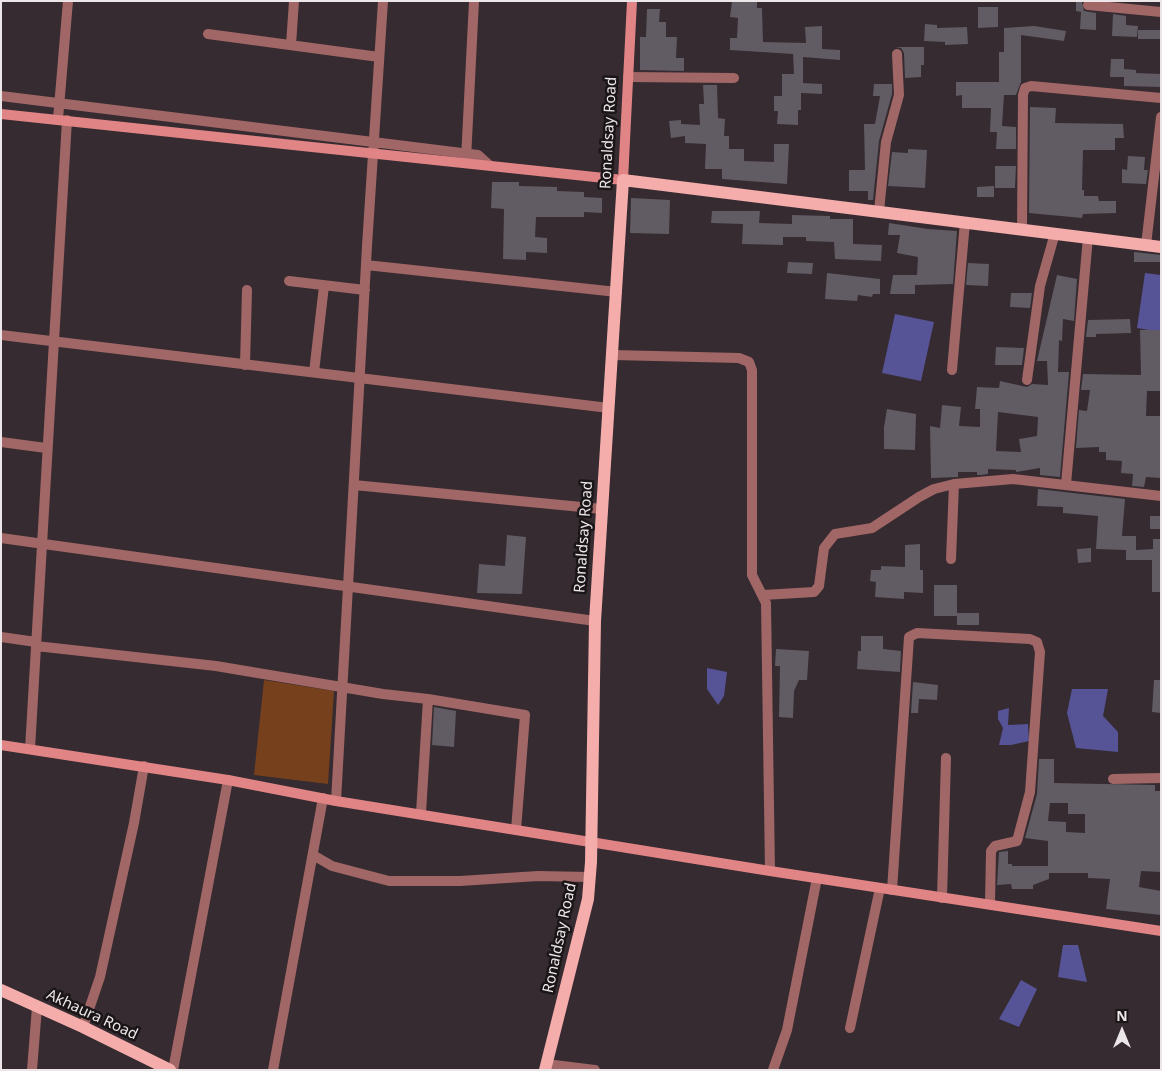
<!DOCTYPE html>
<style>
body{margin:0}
#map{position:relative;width:1162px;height:1071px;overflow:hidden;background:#352b30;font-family:"Noto Sans",sans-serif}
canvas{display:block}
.frame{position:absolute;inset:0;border:2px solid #ede6e9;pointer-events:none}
.north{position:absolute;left:1097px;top:1006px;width:50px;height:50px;-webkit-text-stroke:4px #1a1517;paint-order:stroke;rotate:0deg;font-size:14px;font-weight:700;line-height:20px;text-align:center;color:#ede6e9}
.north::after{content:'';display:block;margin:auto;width:18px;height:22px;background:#ede6e9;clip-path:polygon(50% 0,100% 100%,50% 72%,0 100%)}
</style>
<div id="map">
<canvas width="1162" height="1071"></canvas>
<div class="frame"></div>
<div class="north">N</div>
</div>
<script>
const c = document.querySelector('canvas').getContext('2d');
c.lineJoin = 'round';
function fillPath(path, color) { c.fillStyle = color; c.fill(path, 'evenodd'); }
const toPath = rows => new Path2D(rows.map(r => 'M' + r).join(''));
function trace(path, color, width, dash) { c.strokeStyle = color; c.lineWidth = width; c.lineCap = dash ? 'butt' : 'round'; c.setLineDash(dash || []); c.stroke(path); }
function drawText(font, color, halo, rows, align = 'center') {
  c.font = font + ' "Noto Sans",sans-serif'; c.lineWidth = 5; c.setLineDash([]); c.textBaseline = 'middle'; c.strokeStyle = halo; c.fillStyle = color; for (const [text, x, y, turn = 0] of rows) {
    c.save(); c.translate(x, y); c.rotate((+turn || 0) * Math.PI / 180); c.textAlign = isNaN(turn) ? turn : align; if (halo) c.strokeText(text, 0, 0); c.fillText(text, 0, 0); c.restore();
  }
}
const green = toPath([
 [264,680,334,691,328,784,254,775]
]);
const water = toPath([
 [1145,273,1161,275,1161,332,1137,328],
 [895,314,934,322,921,381,882,373],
 [707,668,727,672,724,696,718,705,707,689],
 [1072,689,1108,689,1103,716,1118,732,1118,752,1076,748,1067,713],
 [1009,708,1008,725,1028,724,1029,741,1011,745,999,745,1003,728,998,719,998,711],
 [1063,945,1078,945,1087,982,1058,977],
 [1021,980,1037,989,1019,1027,999,1019]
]);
const building = toPath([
 [732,1,757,1,757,8,762,8,763,42,806,43,805,27,822,26,822,49,840,50,840,60,803,57,803,83,822,84,822,94,801,93,801,110,798,110,798,125,777,124,778,111,774,111,774,96,782,96,782,74,794,74,793,54,730,50,730,38,737,38,738,18,730,17],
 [1076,2,1082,2,1084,11,1096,13,1096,30,1080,29,1081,12,1076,11],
 [978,7,998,7,998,27,978,28],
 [647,9,660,9,659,22,666,22,666,37,677,37,676,58,684,58,684,71,640,70,640,37,646,37],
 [1113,14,1126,16,1126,25,1138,26,1137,37,1112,36],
 [925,24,937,25,937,28,967,27,968,44,945,45,945,42,924,41],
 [1034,26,1066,31,1064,41,1021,35,1021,82,1016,95,1004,95,1002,126,1016,127,1016,149,996,149,997,132,990,132,991,108,962,108,962,95,956,96,956,82,999,82,999,52,1004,52,1004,28],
 [1138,30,1161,30,1161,39,1138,39],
 [895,47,924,47,924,65,921,65,921,77,905,78,904,53,901,48],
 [1111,59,1124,59,1124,69,1136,70,1136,73,1161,74,1161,87,1124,86,1124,77,1110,77],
 [874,84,892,84,892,94,879,141,873,200,868,200,868,191,849,191,849,170,865,170,864,124,875,124,880,96,873,96],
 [703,85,717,85,718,118,725,119,724,136,729,136,729,149,744,149,744,161,774,162,774,144,789,144,787,184,722,179,722,169,705,169,706,144,685,143,685,136,671,138,669,121,681,120,681,124,700,125,699,104,704,104],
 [1030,107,1056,108,1055,123,1123,124,1124,138,1115,138,1115,150,1083,150,1082,190,1084,190,1084,196,1098,196,1099,201,1116,201,1116,213,1083,214,1082,218,1029,213],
 [908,149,927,150,925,188,888,186,892,152,908,153],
 [1128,156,1145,157,1144,170,1148,170,1146,184,1122,183,1122,169,1127,170],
 [995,166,1016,166,1015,188,995,188],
 [492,182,519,182,519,186,557,187,557,191,584,192,584,197,602,198,602,213,584,212,584,217,536,217,535,237,547,238,547,253,526,252,526,260,503,259,504,209,491,208],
 [994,186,994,197,977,197,977,187],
 [631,198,670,200,669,234,630,233],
 [712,211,760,211,759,223,792,224,792,215,830,216,830,219,853,219,853,244,882,245,881,261,835,259,834,242,806,241,806,237,783,237,783,245,742,244,743,224,711,223],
 [889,223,928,229,957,231,953,284,915,285,915,294,890,294,893,275,917,275,918,257,897,253,900,235,888,235],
 [1134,252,1161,255,1161,262,1134,262],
 [788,262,813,263,812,274,787,273],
 [968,263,989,264,988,286,966,285],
 [827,273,880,279,880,294,873,294,872,297,858,295,857,301,825,299],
 [1057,275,1077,279,1074,321,1063,319,1062,341,1059,340,1058,372,1069,372,1060,477,1040,475,1040,468,1016,472,1016,470,988,469,988,474,981,475,977,475,977,472,958,472,958,477,931,478,930,426,940,428,942,405,961,407,959,426,980,427,980,409,975,409,977,387,999,388,1000,381,1027,387,1032,384,1048,385,1047,361,1037,361],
 [998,412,1038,417,1037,436,1019,439,1021,452,996,451],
 [1011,293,1032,293,1030,308,1010,307],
 [1130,319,1131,333,1096,334,1096,337,1086,337,1088,320],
 [1140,330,1161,330,1161,391,1147,391,1146,416,1161,416,1161,478,1146,477,1144,487,1132,486,1133,474,1121,473,1122,461,1106,460,1106,452,1099,452,1099,447,1076,448,1079,410,1087,411,1090,390,1081,390,1083,374,1141,375],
 [996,347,1024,348,1022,365,995,365],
 [887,409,916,414,915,450,884,449,884,427],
 [1038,489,1125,499,1122,536,1136,536,1136,550,1153,549,1153,539,1161,539,1161,592,1152,592,1152,560,1126,560,1126,550,1096,549,1098,516,1063,513,1063,507,1037,506],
 [1150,516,1161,516,1161,529,1150,529],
 [507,535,526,537,522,594,477,593,479,564,505,566],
 [920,544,920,570,923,570,923,593,904,592,904,599,875,597,876,582,870,581,871,570,881,570,881,566,905,567,905,545],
 [1091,548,1091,562,1078,563,1077,549],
 [934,585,957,585,957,616,934,616],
 [957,613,979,613,979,625,957,625],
 [861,636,883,636,883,649,901,651,900,672,857,669,858,651,861,651],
 [776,649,809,651,807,680,799,680,794,691,793,718,779,717,780,666,775,666],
 [1154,680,1161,680,1161,713,1152,712],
 [913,682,938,685,937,700,919,699,918,713,911,713],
 [434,707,456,711,454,747,432,745],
 [1039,759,1054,759,1054,783,1155,785,1155,791,1161,791,1161,872,1141,871,1139,887,1161,891,1161,915,1106,909,1110,879,1088,878,1088,873,1049,873,1049,879,1033,885,1033,889,1012,889,1011,884,997,885,999,852,1008,851,1008,864,1012,864,1012,866,1048,866,1048,841,1025,838,1037,794],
 [1050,803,1068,803,1068,814,1085,814,1085,833,1066,832,1066,822,1048,821]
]);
const street = toPath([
 [1088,5,1161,12],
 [208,34,379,57],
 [291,45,294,1],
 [628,77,734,78],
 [1,96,478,155,489,165],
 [58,119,68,1],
 [466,159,474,1],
 [879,211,886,142,899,95,897,54],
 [1022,229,1023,95,1025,88,1031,86,1161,98],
 [1146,245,1161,117],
 [366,265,617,292],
 [289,281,365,290],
 [1,335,609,408],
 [613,355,739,358,749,362,752,370,752,575,766,603,770,871],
 [245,365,247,290],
 [952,370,965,222],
 [314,372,324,286],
 [1027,380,1040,286,1055,233],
 [1,442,46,448],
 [1066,484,1088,237],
 [354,485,602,509],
 [1,538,595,621],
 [951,559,954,484],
 [763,595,814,592,819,586,824,548,835,534,872,528,919,497,934,489,954,484,1013,479,1161,496],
 [1,637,36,642],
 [36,646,216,666,383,694,428,699,525,715,516,830],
 [30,749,67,120],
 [1113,779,1161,778],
 [336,801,367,246,383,1],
 [421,813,428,699],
 [313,855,332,866,389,881,460,881,538,876,590,877],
 [892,890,909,637,917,633,1030,639,1037,642,1040,652,1030,792,1017,841,995,846,991,851,990,904],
 [942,898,946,758],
 [83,1027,100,977,134,823,144,766],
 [850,1028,880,888],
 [546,1064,595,1070],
 [32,1070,37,1007],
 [173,1070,228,780],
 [273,1070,323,798],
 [773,1070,787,1030,817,878]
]);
const secondary = toPath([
 [1,114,623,180,632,1],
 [1,745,228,780,336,801,770,871,1161,931]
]);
const primary = toPath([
 [1,990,83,1027,170,1070],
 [545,1070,588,899,591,862,595,621,623,180,1161,247]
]);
const streetNames = [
 ["Ronaldsay Road",609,133,-87],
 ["Ronaldsay Road",584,537,-86],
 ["Ronaldsay Road",560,938,-78],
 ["Akhaura Road",92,1015,25]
];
fillPath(green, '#76401d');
fillPath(water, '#575397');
fillPath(building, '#615b64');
trace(street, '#a16666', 10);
trace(secondary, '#e18485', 10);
trace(primary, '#f5adac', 12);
drawText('15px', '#ede6e9', '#1a1517', streetNames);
</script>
